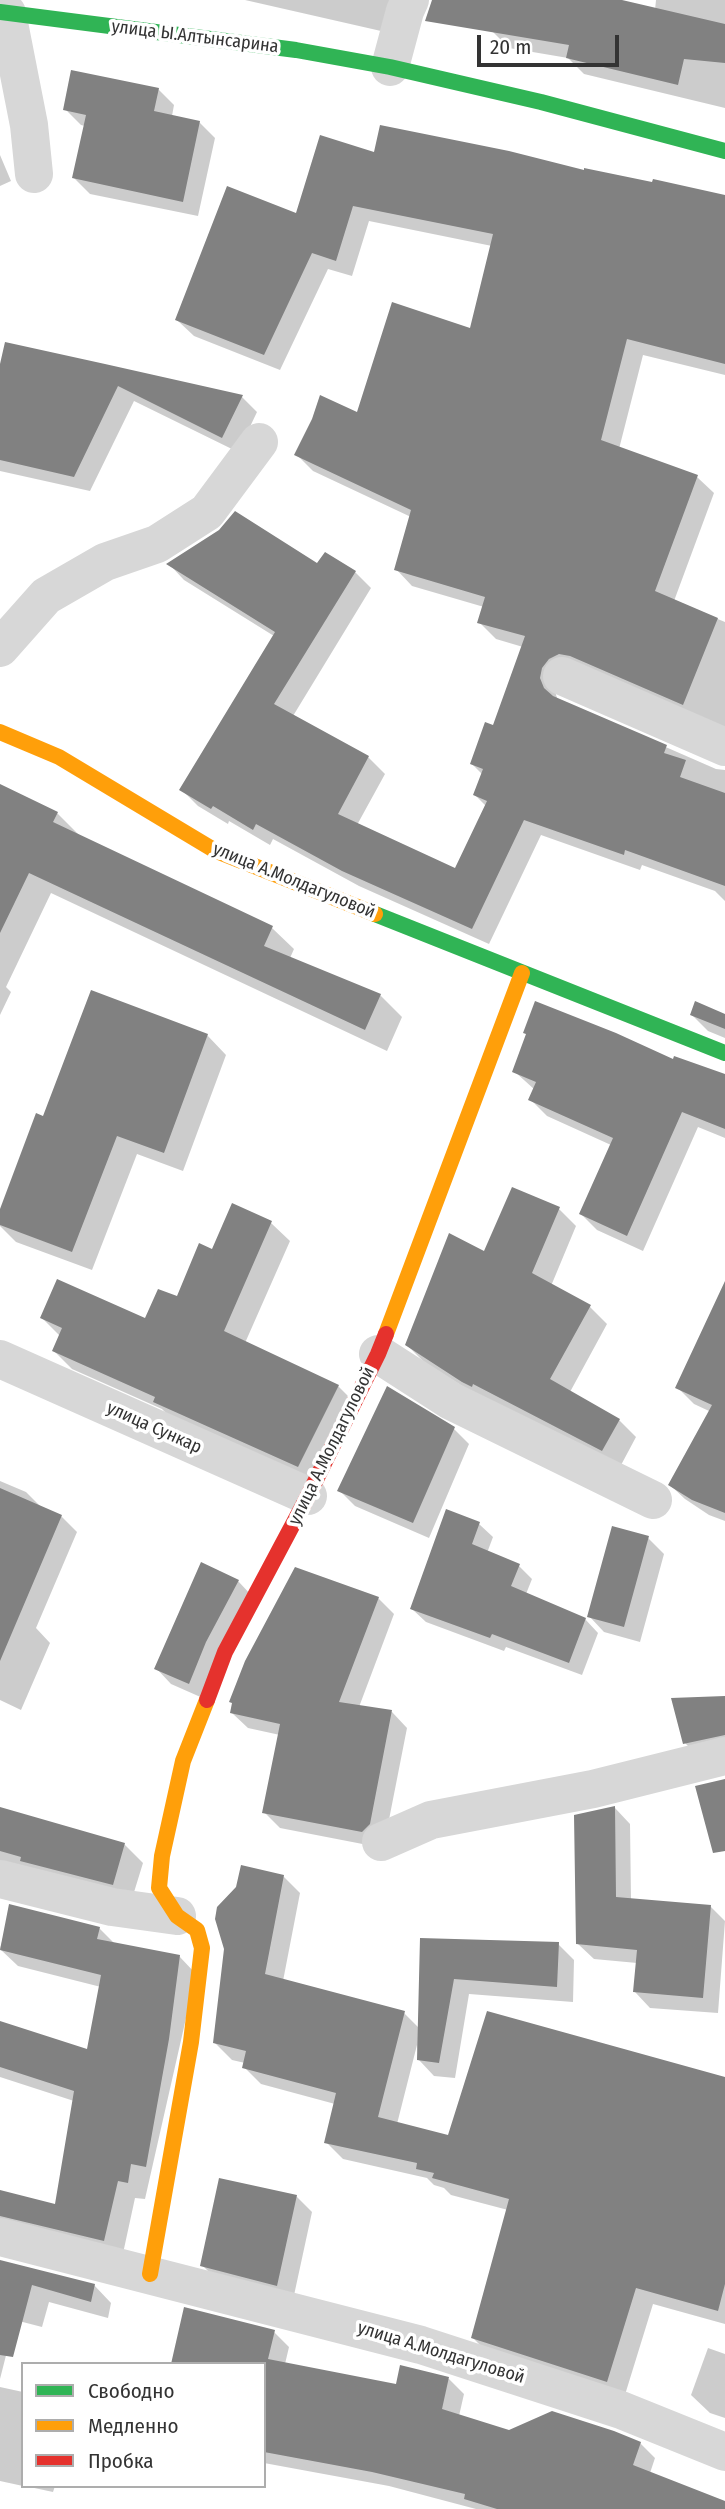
<!DOCTYPE html>
<meta charset="utf-8">
<style>
body{margin:0}
#map{position:relative;width:725px;height:2509px;overflow:hidden;background:#fff;font-family:"Fira Sans Condensed",sans-serif}
canvas{display:block}
.legend{position:absolute;left:21px;top:2362px;width:245px;height:126px;box-sizing:border-box;background:#fff;border:2px solid #adadad;margin:0;padding:9px 12px;list-style:none;font-size:21px;color:#333}
.legend li{display:flex;align-items:center;gap:14px;height:35px}
.legend b{width:35px;border:2px solid #adadad}
.scale{position:absolute;left:477px;top:35px;width:142px;height:32px;box-sizing:border-box;border:4px solid #333;border-top:0;padding-left:9px;font-size:21px;line-height:24px;white-space:nowrap;color:#333;-webkit-text-stroke:5px #fff;paint-order:stroke}
</style>
<div id="map">
<canvas width="725" height="2509"></canvas>
<ul class="legend">
<li><b style="height:9px;background:#30b455"></b>Свободно</li>
<li><b style="height:9px;background:#ff9f0a"></b>Медленно</li>
<li><b style="height:9px;background:#e5322d"></b>Пробка</li>
</ul>
<div class="scale">20 m</div>
</div>
<script>
const c = document.querySelector('canvas').getContext('2d');
c.lineJoin = 'round';
function fillPath(path, color) { c.fillStyle = color; c.fill(path, 'evenodd'); }
const toPath = rows => new Path2D(rows.map(r => 'M' + r).join(''));
function trace(path, color, width, dash) { c.strokeStyle = color; c.lineWidth = width; c.lineCap = dash ? 'butt' : 'round'; c.setLineDash(dash || []); c.stroke(path); }
function drawText(font, color, halo, rows, align = 'center') {
  c.font = font + ' "Fira Sans Condensed",sans-serif'; c.lineWidth = 7; c.setLineDash([]); c.textBaseline = 'middle'; c.strokeStyle = halo; c.fillStyle = color; for (const [text, x, y, turn = 0] of rows) {
    c.save(); c.translate(x, y); c.rotate((+turn || 0) * Math.PI / 180); c.textAlign = isNaN(turn) ? turn : align; if (halo) c.strokeText(text, 0, 0); c.fillText(text, 0, 0); c.restore();
  }
}
const shadow = toPath([
 [245,0,402,0,381,31],
 [497,0,614,0,655,10,656,0,725,0,725,108,584,74,568,58,509,48,492,31],
 [158,89,174,105,172,116,199,122,215,138,198,216,90,194,74,178,85,126,81,125,65,109],
 [0,155,11,181,0,186],
 [375,155,585,172,725,197,725,375,643,355,619,449,697,477,714,493,674,601,725,622,725,731,558,685,556,695,558,700,716,769,725,770,725,901,715,891,642,865,640,870,541,835,489,944,359,886,273,839,270,845,229,821,228,824,198,806,182,790,274,636,184,580,169,564,318,565,355,572,371,588,293,716,368,757,385,774,357,825,455,870,486,806,475,795,483,775,472,764,494,727,523,647,496,639,479,622,484,607,412,586,396,569,411,517,313,471,297,455,358,415,472,330,492,246,369,221,352,276,328,269,280,370,194,336,177,320,297,215],
 [0,372,242,397,257,412,238,452,134,401,90,491,0,471],
 [0,786,57,813,79,835,272,928,294,949,290,958,380,995,402,1017,387,1051,51,893,6,987,11,992,0,1015],
 [692,1015,725,1015,725,1038,708,1031],
 [207,1035,226,1055,183,1171,137,1154,92,1270,16,1242,0,1226,0,1214],
 [674,1061,725,1076,725,1138,698,1127,643,1251,597,1230,581,1214,611,1145,547,1116,531,1100,535,1090,514,1071],
 [233,1205,271,1223,290,1241,245,1343,338,1386,356,1404,316,1484,173,1420,162,1409,72,1369,54,1351,60,1336,42,1318,146,1320,178,1299,213,1251],
 [559,1209,576,1226,551,1286,590,1307,607,1324,570,1392,619,1420,636,1437,620,1467,489,1403,424,1362,407,1345,485,1253],
 [725,1285,725,1521,709,1515,685,1499,670,1485,722,1417,694,1404,677,1387],
 [453,1428,469,1444,429,1538,355,1506,339,1490],
 [0,1481,26,1492,42,1508,61,1516,77,1532,36,1628,50,1643,21,1710,0,1700],
 [479,1524,493,1537,487,1553,519,1566,532,1579,526,1594,585,1619,598,1633,582,1675,506,1647,504,1651,426,1622,412,1609],
 [648,1538,664,1554,640,1642,604,1632,589,1616],
 [238,1581,253,1597,205,1699,171,1684,156,1668],
 [378,1598,394,1614,359,1707,392,1712,407,1728,385,1840,378,1847,280,1828,264,1812,280,1735,248,1728,232,1713],
 [725,1698,725,1753,701,1759,685,1743],
 [615,1808,630,1824,631,1900,710,1906,725,1921,718,2013,650,2008,635,1992,637,1963,594,1959,578,1944],
 [0,1809,124,1844,143,1863,131,1902,0,1863],
 [283,1876,300,1893,283,1981,404,2013,419,2028,422,1940,558,1944,574,1960,573,2002,469,1994,455,2078,434,2076,419,2060,417,2045,397,2124,449,2137,725,2079,725,2324,653,2304,624,2398,490,2355,473,2338,508,2210,451,2195,444,2188,434,2185,427,2178,343,2159,326,2142,335,2104,261,2084,244,2067,245,2063,232,2060,215,2043],
 [11,1906,99,1928,115,1944,179,1956,196,1974,145,2199,135,2198,122,2258,0,2242,0,2192,56,2206,74,2101,0,2077,0,2023,88,2052,101,1987,18,1966,0,1949],
 [296,2196,312,2212,293,2300,218,2281,202,2265],
 [0,2261,94,2285,111,2303,108,2318,49,2302,42,2327,15,2320,0,2379],
 [274,2332,289,2347,285,2364,397,2386,449,2379,464,2394,459,2416,509,2432,640,2443,655,2458,650,2473,725,2502,725,2509,476,2509,389,2486,264,2463,264,2364],
 [708,2348,725,2354,725,2418,710,2413,691,2395],
 [0,2387,23,2392,23,2486,0,2481],
 [25,2486,55,2486,53,2492]
]);
const building = toPath([
 [432,0,622,0,725,24,725,63,684,59,678,85,566,58,569,45,425,21],
 [71,70,159,88,154,111,200,121,183,202,72,178,86,115,63,110],
 [380,125,509,151,584,170,584,168,652,182,653,179,725,195,725,364,627,339,601,440,698,475,655,591,718,618,683,705,570,656,559,654,549,659,542,668,540,678,544,688,553,696,667,745,664,753,686,760,680,777,725,793,725,886,625,850,624,855,524,820,472,929,342,871,256,824,253,830,213,806,211,809,179,790,275,632,166,564,219,530,235,511,317,563,325,552,356,571,274,704,369,756,338,814,455,868,487,801,473,795,483,769,470,764,485,722,493,725,525,636,477,623,485,597,394,570,411,510,294,455,312,419,320,395,357,412,392,302,470,328,493,234,353,206,336,261,312,253,264,355,175,320,227,186,296,213,320,135,374,152],
 [5,342,105,364,243,395,222,438,118,386,74,477,0,460,0,364],
 [0,784,58,812,53,822,273,926,264,946,381,994,365,1030,29,873,0,933],
 [91,990,208,1034,164,1153,117,1136,72,1252,0,1225,0,1209,36,1113,43,1116],
 [535,1001,616,1033,673,1059,674,1056,725,1074,725,1129,682,1112,627,1236,579,1214,613,1138,528,1100,536,1082,512,1072,526,1034,523,1033],
 [695,1001,725,1014,725,1029,690,1015],
 [512,1187,560,1207,532,1273,591,1305,550,1379,620,1419,602,1451,473,1384,472,1387,462,1382,405,1345,449,1233,484,1251],
 [232,1203,272,1221,224,1331,339,1385,298,1467,153,1402,155,1397,52,1351,62,1328,40,1318,57,1279,145,1318,158,1289,177,1296,199,1243,212,1249],
 [725,1281,725,1513,692,1500,668,1485,712,1405,675,1388],
 [387,1386,455,1427,413,1523,337,1491],
 [0,1488,62,1515,0,1661],
 [446,1509,480,1522,472,1544,520,1564,511,1586,586,1618,569,1663,492,1634,490,1638,410,1609],
 [612,1526,649,1536,624,1627,587,1617],
 [201,1562,239,1580,206,1642,189,1684,154,1669],
 [295,1567,379,1597,339,1702,392,1710,370,1824,362,1832,262,1813,280,1724,230,1713,232,1703,229,1702,245,1661],
 [725,1696,725,1735,683,1744,671,1698],
 [725,1779,725,1851,713,1853,695,1786],
 [615,1806,616,1897,711,1905,703,1998,633,1992,637,1950,576,1944,574,1815],
 [0,1807,125,1843,113,1885,20,1861,21,1857,0,1851],
 [241,1865,284,1875,265,1974,405,2011,378,2117,448,2135,487,2011,725,2077,725,2284,718,2311,636,2288,607,2382,471,2338,509,2199,432,2178,434,2173,416,2169,417,2163,324,2143,336,2093,242,2068,246,2051,213,2043,224,1949,215,1919,217,1907,236,1887],
 [9,1904,100,1927,97,1939,180,1955,169,2039,146,2167,131,2164,128,2183,118,2181,104,2241,0,2216,0,2190,55,2204,74,2091,0,2067,0,2021,87,2049,101,1975,0,1950],
 [420,1938,559,1942,557,1987,454,1979,439,2063,417,2060],
 [219,2178,297,2195,277,2286,200,2266],
 [0,2260,95,2284,91,2302,32,2285,13,2357,0,2355],
 [184,2307,275,2330,268,2359,396,2384,400,2365,449,2377,442,2409,509,2430,552,2411,614,2431,641,2442,633,2465,725,2501,725,2509,497,2509,464,2499,465,2494,372,2472,264,2452,264,2364,171,2364]
]);
const street = toPath([
 [7,13,29,125,34,174],
 [390,67,405,11,410,0],
 [0,648,46,596,105,562,157,544,207,512,259,442],
 [562,676,725,747],
 [378,1354,451,1401,653,1500],
 [0,1359,308,1496],
 [381,1842,431,1820,593,1789,725,1756],
 [0,1879,112,1907,177,1916],
 [0,2237,421,2345,621,2410,725,2452]
]);
const fast = toPath([
 [0,12,296,50,390,67,541,102,725,151],
 [375,914,725,1053]
]);
const slow = toPath([
 [0,732,59,757,214,850,375,914],
 [386,1334,522,973],
 [150,2274,191,2042,202,1948,197,1930,177,1916,159,1888,162,1856,183,1761,207,1700]
]);
const jam = toPath([
 [207,1700,225,1652,308,1496,378,1354,386,1334]
]);
const streetNames = [
 ["улица Ы.Алтынсарина",195,37,7],
 ["улица А.Молдагуловой",294,881,22],
 ["улица Сункар",154,1428,24],
 ["улица А.Молдагуловой",332,1446,-64],
 ["улица А.Молдагуловой",441,2353,17]
];
fillPath(shadow, '#0003');
fillPath(building, '#818181');
trace(street, '#d7d7d7', 38);
trace(fast, '#30b455', 16);
trace(slow, '#ff9f0a', 16);
trace(jam, '#e5322d', 16);
drawText('18px', '#333', '#fff', streetNames);
</script>
